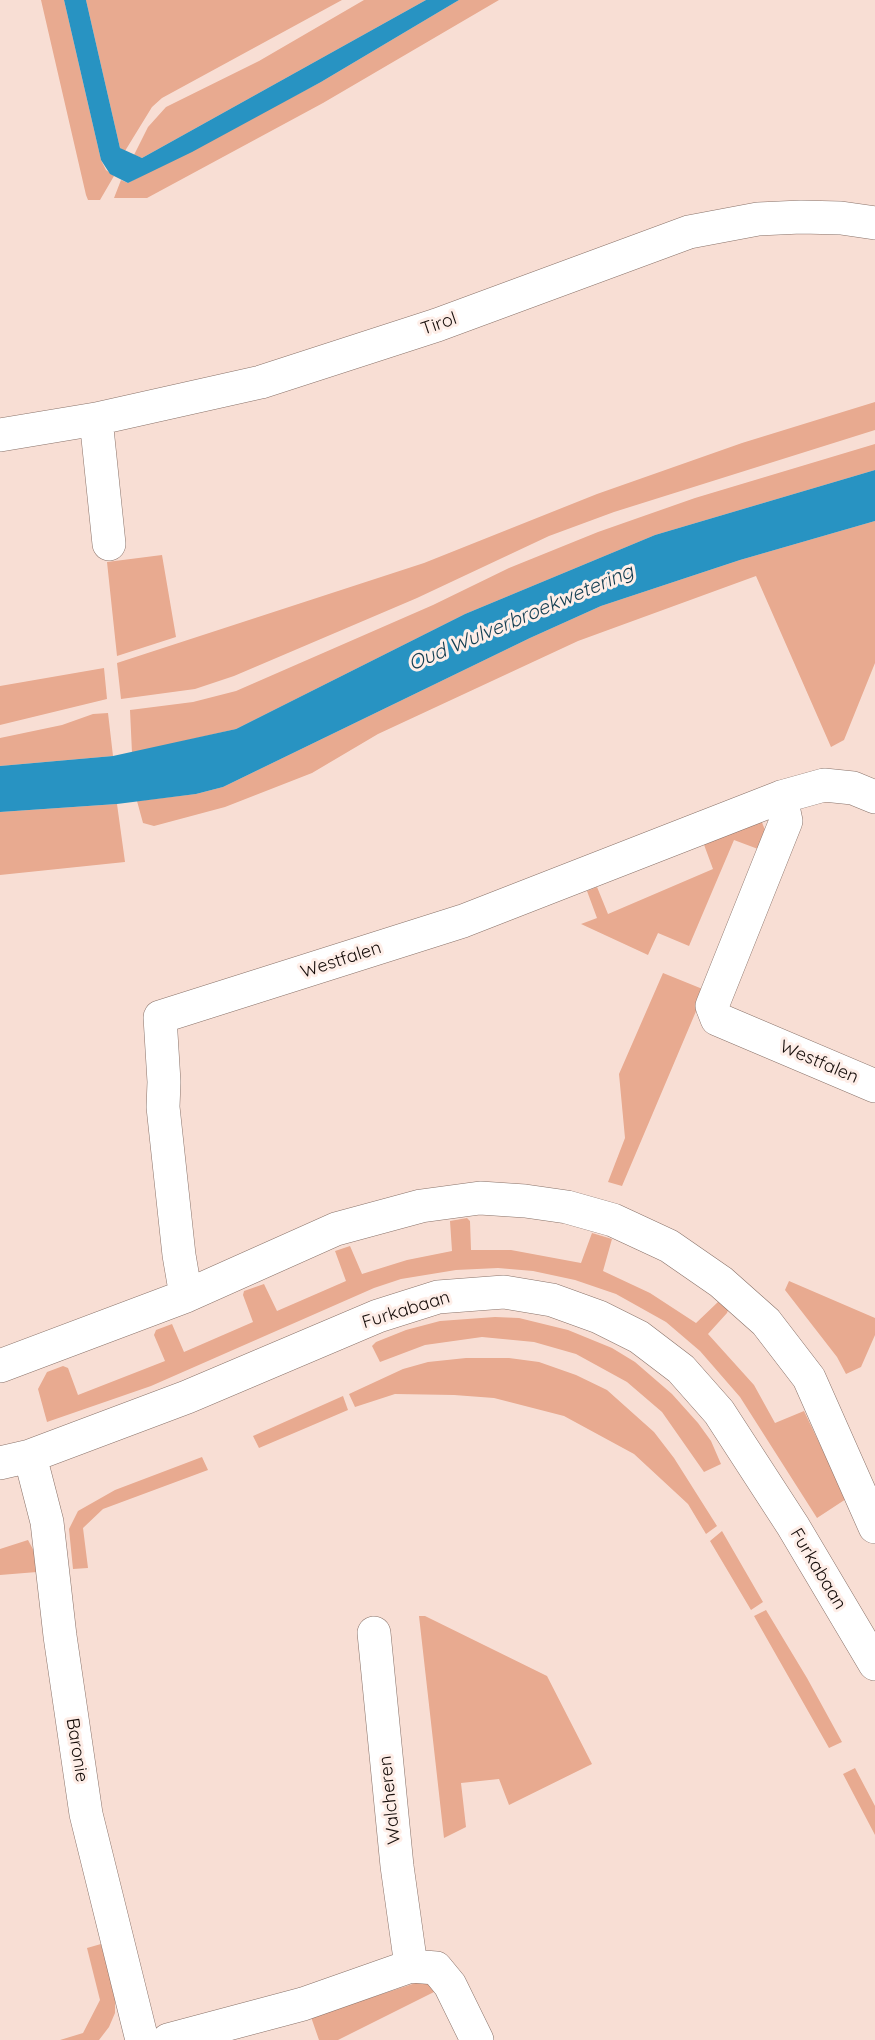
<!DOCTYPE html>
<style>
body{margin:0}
canvas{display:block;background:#f8ded4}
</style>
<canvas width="875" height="2040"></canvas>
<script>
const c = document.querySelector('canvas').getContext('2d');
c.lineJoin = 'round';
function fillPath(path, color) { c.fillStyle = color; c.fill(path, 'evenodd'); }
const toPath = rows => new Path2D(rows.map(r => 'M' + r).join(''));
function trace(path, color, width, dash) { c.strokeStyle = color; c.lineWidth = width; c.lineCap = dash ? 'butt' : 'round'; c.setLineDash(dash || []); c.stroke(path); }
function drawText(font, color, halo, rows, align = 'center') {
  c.font = font + ' Quicksand,sans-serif'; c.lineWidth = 6; c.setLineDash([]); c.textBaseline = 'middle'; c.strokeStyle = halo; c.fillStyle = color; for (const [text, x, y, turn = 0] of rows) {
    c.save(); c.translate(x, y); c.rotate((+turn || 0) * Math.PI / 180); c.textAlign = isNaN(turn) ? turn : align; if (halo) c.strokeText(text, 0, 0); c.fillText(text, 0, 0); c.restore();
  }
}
const green = toPath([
 [41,0,64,0,101,160,106,170,114,176,100,200,88,200,86,195],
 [86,0,342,0,162,98,152,107,125,151,120,148],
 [364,0,426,0,142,158,134,155,148,127,166,107,259,61],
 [459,0,499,0,323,103,147,198,114,198,121,180,128,183,321,82],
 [875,402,875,430,614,512,549,536,417,598,234,676,195,689,121,699,117,663,424,563,597,494,742,443],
 [875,444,875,470,655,535,465,614,236,729,132,753,130,710,193,702,236,691,433,605,509,568,598,532,695,498],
 [875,521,875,663,844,740,831,747,756,576,578,641,378,734,312,773,225,807,154,826,143,823,137,801,196,794,223,787,530,638,601,606,740,560],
 [162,555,176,637,117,656,107,562],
 [104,668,107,699,0,725,0,686],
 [108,713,113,756,0,766,0,738,62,725,93,714],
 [117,804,125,862,0,875,0,812],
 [761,820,769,840,758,849,734,840,689,946,658,933,648,955,581,924,597,918,587,891,597,887,608,914,713,869,703,842],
 [663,973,705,990,622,1186,608,1182,625,1138,619,1074],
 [467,1218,470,1221,471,1250,511,1250,581,1263,592,1233,612,1239,603,1271,650,1293,696,1323,718,1302,728,1310,727,1313,708,1334,754,1385,775,1423,804,1411,846,1499,817,1518,740,1397,700,1351,666,1322,616,1294,575,1280,533,1271,498,1268,456,1270,401,1279,374,1288,151,1386,47,1422,38,1389,47,1372,63,1366,68,1368,78,1395,165,1361,154,1335,156,1330,172,1324,184,1352,253,1322,243,1295,244,1291,264,1284,277,1311,346,1281,335,1251,350,1246,362,1274,407,1260,452,1251,450,1221],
 [789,1281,875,1318,875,1335,861,1367,846,1374,837,1357,785,1290],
 [495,1317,519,1318,568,1330,612,1348,635,1362,672,1394,698,1423,711,1441,721,1464,704,1472,662,1412,627,1382,576,1354,534,1342,482,1337,425,1345,380,1362,372,1346,376,1342,406,1330,440,1321],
 [466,1358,509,1358,539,1362,576,1375,607,1390,654,1432,674,1458,717,1526,706,1534,688,1504,634,1454,564,1416,494,1398,454,1395,395,1394,355,1407,349,1394,403,1369,428,1362],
 [343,1396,348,1410,259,1448,253,1436],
 [202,1457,208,1470,103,1509,83,1528,88,1568,73,1569,69,1529,78,1511,115,1490],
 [722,1531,763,1602,751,1610,710,1541],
 [28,1540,35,1553,37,1572,0,1575,0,1549],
 [766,1610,807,1678,842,1742,829,1748,754,1616],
 [419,1616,425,1616,547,1676,592,1764,509,1805,499,1779,461,1783,466,1827,444,1838],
 [855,1768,875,1806,875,1835,843,1774],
 [101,1944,115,1996,115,2013,109,2027,99,2040,60,2040,83,2033,100,2000,87,1948],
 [425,1980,436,1991,338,2040,319,2040,311,2017]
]);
const water = toPath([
 [64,0,86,0,120,148,142,158,426,0,459,0,321,82,192,152,128,183,110,174,101,160],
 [875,470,875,521,740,560,601,606,530,638,223,787,196,794,117,804,0,812,0,766,113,756,236,729,465,614,655,535]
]);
const minor = toPath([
 [96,419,109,544],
 [0,435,96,419,261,382,437,325,689,232,758,219,801,217,841,218,875,223],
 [781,797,786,821,712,1006,717,1019,875,1086],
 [186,1296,179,1255,163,1107,164,1082,160,1017,463,921,781,797,824,785,853,788,875,797],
 [0,1366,186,1296,336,1229,421,1206,480,1198,525,1201,567,1207,613,1220,669,1246,721,1282,766,1322,809,1378,875,1527],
 [30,1456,47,1522,60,1636,86,1814,142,2040],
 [0,1463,30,1456,187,1397,378,1316,438,1297,504,1292,552,1300,599,1317,639,1337,681,1369,719,1412,793,1526,875,1664],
 [374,1633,397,1866,411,1966,436,1968,450,1985,477,2040],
 [168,2040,303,2004,411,1966]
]);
const streetNames = [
 ["Tirol",439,324,-19],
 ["Westfalen",341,960,-18],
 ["Westfalen",819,1062,23],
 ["Furkabaan",406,1310,-17],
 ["Furkabaan",818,1569,59],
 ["Baronie",77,1750,81],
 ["Walcheren",390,1800,-96]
];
const waterNames = [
 ["Oud Wulverbroekwetering",521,618,-23]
];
fillPath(green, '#e8aa90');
fillPath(water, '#2893c2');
trace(minor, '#897269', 34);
trace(minor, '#fff', 33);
drawText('18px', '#150c09', '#feeee8', streetNames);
drawText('italic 20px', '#123d51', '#feeee8', waterNames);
</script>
